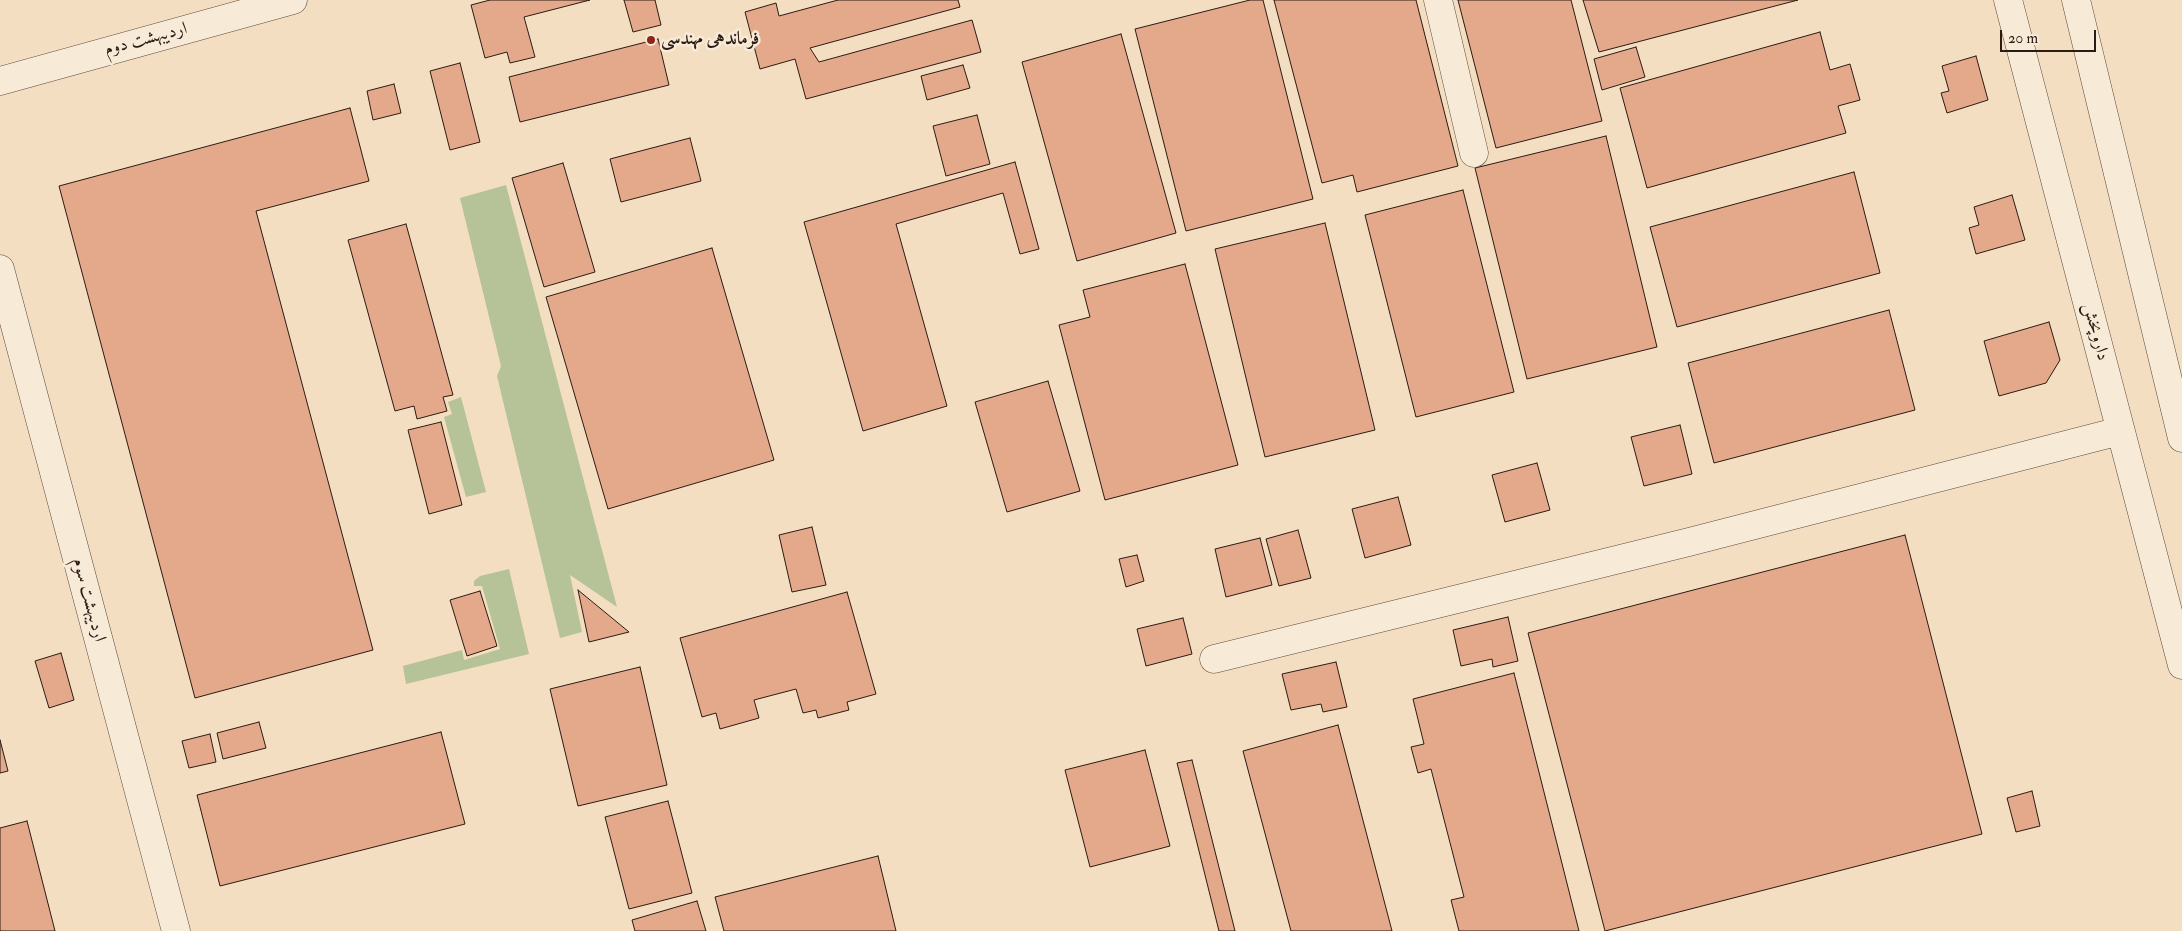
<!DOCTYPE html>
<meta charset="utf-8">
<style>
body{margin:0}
#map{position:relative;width:2182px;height:931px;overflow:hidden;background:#f3dec1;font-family:"IM FELL Double Pica",serif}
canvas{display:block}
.scale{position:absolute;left:2000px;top:30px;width:96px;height:22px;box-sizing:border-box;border:2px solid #2c1b13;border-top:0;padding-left:6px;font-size:15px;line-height:18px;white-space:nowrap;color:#2c1b13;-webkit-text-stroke:4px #f7ead7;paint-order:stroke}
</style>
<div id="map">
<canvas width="2182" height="931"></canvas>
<div class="scale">20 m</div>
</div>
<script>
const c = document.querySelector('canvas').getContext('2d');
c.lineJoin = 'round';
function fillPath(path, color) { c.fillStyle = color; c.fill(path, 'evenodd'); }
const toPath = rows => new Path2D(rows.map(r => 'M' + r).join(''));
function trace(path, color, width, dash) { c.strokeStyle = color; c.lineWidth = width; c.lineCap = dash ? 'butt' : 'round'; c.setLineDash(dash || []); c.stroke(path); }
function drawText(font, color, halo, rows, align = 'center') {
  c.font = font + ' "IM FELL Double Pica",Amiri,serif'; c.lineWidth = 5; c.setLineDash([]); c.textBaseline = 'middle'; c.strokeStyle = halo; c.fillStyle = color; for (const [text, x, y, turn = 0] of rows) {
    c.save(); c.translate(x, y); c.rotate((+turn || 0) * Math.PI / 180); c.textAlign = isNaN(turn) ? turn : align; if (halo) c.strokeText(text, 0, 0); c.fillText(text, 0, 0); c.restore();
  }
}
const green = toPath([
 [506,185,617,607,570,575,582,632,560,638,497,376,501,366,460,198],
 [461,397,486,492,466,497,444,417,452,414,448,402],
 [509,569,529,654,406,684,403,666,462,650,464,660,500,649,482,586,474,586,474,581,480,576]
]);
const building = toPath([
 [490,0,590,0,524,17,535,57,510,63,507,52,485,58,471,5,490,0],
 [624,0,655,0,661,25,633,32,624,0],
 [838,0,958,0,960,7,810,48,819,62,972,20,981,52,806,99,795,59,760,69,745,12,776,3,779,16,838,0],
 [1250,0,1263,0,1313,199,1186,231,1135,29,1250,0],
 [1274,0,1416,0,1458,166,1357,192,1353,175,1322,183,1274,0],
 [1458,0,1571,0,1602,121,1496,148,1458,0],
 [1583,0,1798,0,1599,52,1583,0],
 [1820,32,1830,70,1850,64,1860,100,1838,106,1846,133,1647,188,1620,88,1820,32],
 [1121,34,1176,233,1077,261,1022,62,1121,34],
 [658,39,669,85,520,122,509,77,658,39],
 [1636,47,1645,77,1602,90,1594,59,1636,47],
 [1976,56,1988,100,1947,113,1941,93,1949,91,1942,66,1976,56],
 [460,63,480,142,450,150,430,71,460,63],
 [963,65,970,88,927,100,921,76,963,65],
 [394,84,401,113,373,120,367,91,394,84],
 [350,108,369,181,256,211,373,650,195,698,59,186,350,108],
 [977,115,990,164,946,176,933,126,977,115],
 [1606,136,1657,347,1527,379,1475,168,1606,136],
 [690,138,701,181,621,202,610,159,690,138],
 [1015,162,1039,249,1020,254,1003,193,896,224,947,406,863,431,804,222,1015,162],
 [563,163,595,272,544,287,512,178,563,163],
 [1854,172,1880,273,1677,327,1650,227,1854,172],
 [1463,190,1514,392,1416,417,1365,215,1463,190],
 [2012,195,2025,240,1976,254,1969,228,1979,225,1974,207,2012,195],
 [1325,223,1375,430,1265,457,1215,249,1325,223],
 [406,224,453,395,443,397,447,411,417,419,414,406,395,411,348,240,406,224],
 [712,248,774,460,608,509,546,297,712,248],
 [1185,264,1238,465,1105,500,1059,325,1090,317,1083,290,1185,264],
 [1889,310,1915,410,1714,463,1688,363,1889,310],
 [2049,322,2060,360,2046,383,1999,396,1984,341,2049,322],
 [1048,381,1080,491,1007,512,975,402,1048,381],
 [441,422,462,505,429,514,408,430,441,422],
 [1680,425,1692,474,1644,486,1631,437,1680,425],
 [1537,463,1550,510,1505,522,1492,475,1537,463],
 [1398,497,1411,545,1365,558,1352,509,1398,497],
 [812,527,826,585,792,592,779,535,812,527],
 [1298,530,1311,578,1279,586,1266,539,1298,530],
 [1905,535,1982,834,1605,931,1528,633,1905,535],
 [1260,538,1272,585,1226,597,1215,549,1260,538],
 [1137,555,1144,581,1126,587,1119,559,1137,555],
 [578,590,629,632,589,642,578,590],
 [480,591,497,646,467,656,450,600,480,591],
 [847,592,876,694,847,702,849,710,818,718,816,710,803,713,796,689,754,700,759,718,720,729,716,713,702,717,680,638,847,592],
 [1508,617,1518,661,1493,667,1492,659,1461,666,1453,630,1508,617],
 [1183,618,1192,654,1146,666,1137,629,1183,618],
 [61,653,74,700,49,708,35,661,61,653],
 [1336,662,1347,707,1323,712,1321,704,1291,710,1282,674,1336,662],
 [640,667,667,785,578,806,550,689,640,667],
 [1514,673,1579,931,1459,931,1451,900,1464,897,1431,769,1418,773,1411,747,1424,744,1413,699,1514,673],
 [259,722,266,748,223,759,217,733,259,722],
 [1338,725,1392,931,1291,931,1243,751,1338,725],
 [441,732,465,824,220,886,197,795,441,732],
 [210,734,216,762,189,768,182,741,210,734],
 [0,740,8,771,0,773,0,740],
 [1145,750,1170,846,1090,867,1065,770,1145,750],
 [1192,760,1235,931,1219,931,1177,763,1192,760],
 [2032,791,2040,826,2016,832,2007,798,2032,791],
 [668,801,692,893,629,909,605,817,668,801],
 [27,821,55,931,0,931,0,828,27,821],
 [878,856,896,931,724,931,715,897,878,856],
 [697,901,706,931,635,931,632,920,697,901]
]);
const minor = toPath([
 [1438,0,1474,153],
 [2008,0,2182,665],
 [2076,0,2182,438],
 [0,81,293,0],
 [0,269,176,931],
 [1214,659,1689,542,2120,431]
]);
const markers = [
 [651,40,5,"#8f2418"]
];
const streetNames = [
 ["اردیبهشت دوم",146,40,-15],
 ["داروپخش",2095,332,75],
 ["اردیبهشت سوم",88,600,75]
];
const poiNames = [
 ["فرماندهی مهندسی",661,40]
];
fillPath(green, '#b6c297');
fillPath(building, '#e4a88b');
trace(building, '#2c1b13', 1);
trace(minor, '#5e4c3e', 29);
trace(minor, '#f7ead7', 28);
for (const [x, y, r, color] of markers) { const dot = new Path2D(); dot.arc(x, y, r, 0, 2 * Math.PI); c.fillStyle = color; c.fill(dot); trace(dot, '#f7ead7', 2); }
drawText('18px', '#2c1b13', '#f7ead7', streetNames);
drawText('bold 18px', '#2c1b13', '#f7ead7', poiNames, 'left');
</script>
